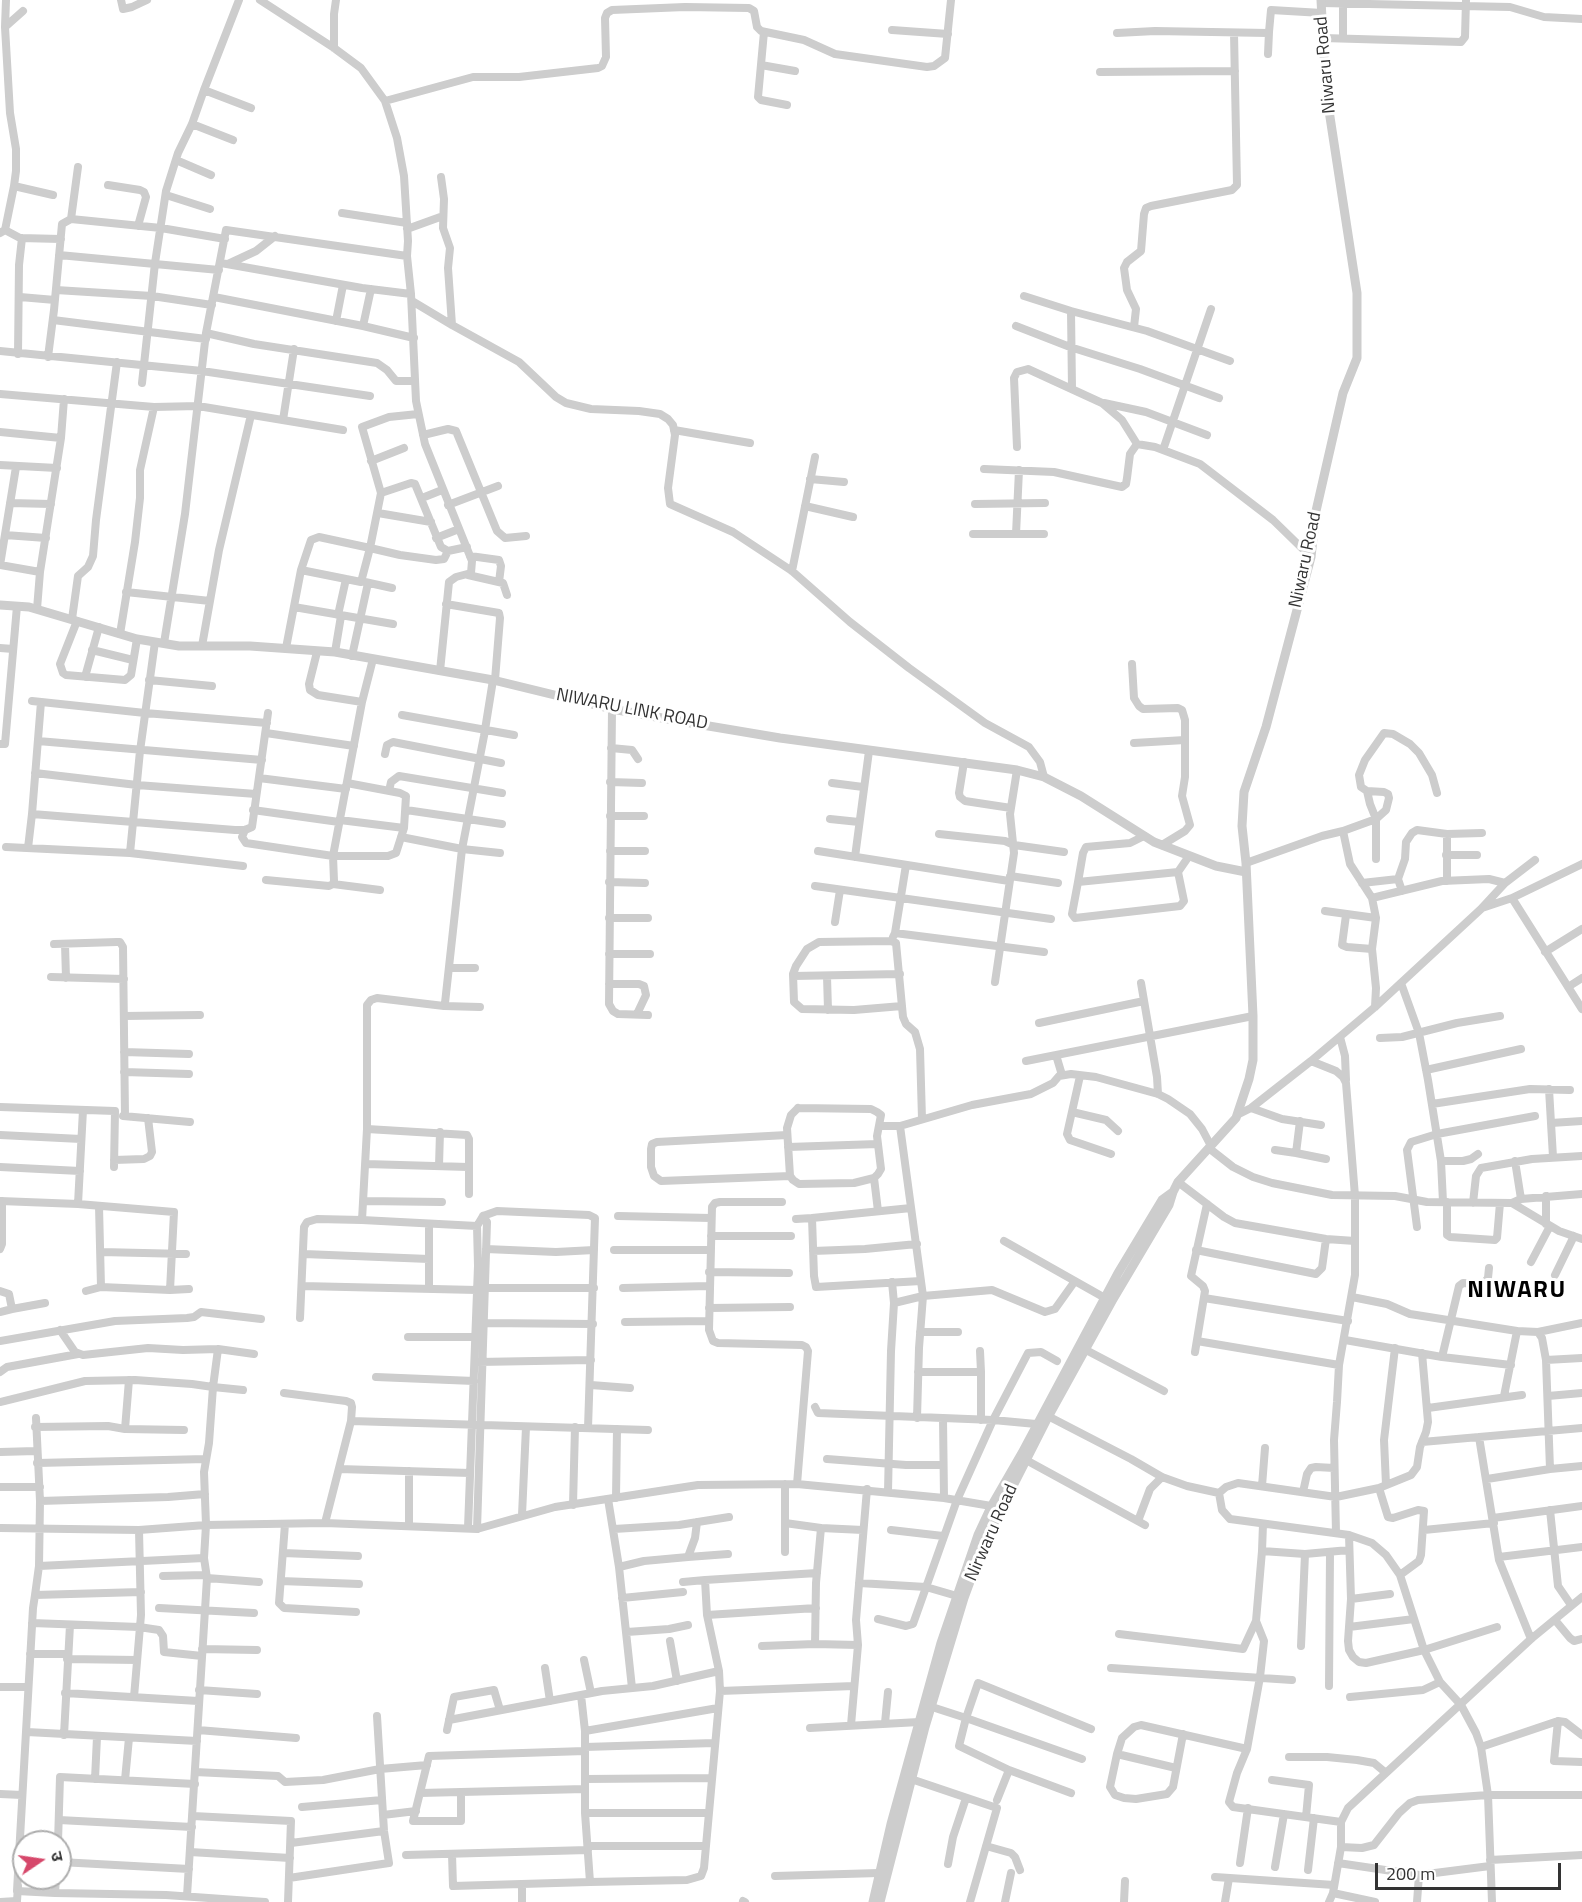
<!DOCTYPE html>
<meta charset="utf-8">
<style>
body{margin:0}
#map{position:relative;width:1582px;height:1902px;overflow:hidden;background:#fff;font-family:"Titillium Web","Noto Sans Devanagari",sans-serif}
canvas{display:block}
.north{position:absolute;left:12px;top:1830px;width:60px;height:60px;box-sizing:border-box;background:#fff;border:2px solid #adadad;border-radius:50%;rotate:77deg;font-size:16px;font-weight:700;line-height:24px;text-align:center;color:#333}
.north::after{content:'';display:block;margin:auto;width:21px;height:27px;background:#d6486b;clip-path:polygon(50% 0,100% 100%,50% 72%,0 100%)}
.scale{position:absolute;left:1375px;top:1863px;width:186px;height:27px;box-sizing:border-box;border:3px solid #333;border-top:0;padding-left:8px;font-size:18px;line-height:21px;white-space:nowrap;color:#333;-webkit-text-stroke:4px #fff;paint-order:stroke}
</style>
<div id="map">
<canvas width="1582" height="1902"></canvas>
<div class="north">उ</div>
<div class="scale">200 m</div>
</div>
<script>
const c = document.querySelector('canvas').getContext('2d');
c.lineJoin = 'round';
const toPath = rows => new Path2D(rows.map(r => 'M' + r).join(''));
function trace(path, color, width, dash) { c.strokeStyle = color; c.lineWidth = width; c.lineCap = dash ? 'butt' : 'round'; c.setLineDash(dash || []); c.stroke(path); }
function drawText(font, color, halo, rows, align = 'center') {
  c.font = font + ' "Titillium Web",sans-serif'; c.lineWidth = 6; c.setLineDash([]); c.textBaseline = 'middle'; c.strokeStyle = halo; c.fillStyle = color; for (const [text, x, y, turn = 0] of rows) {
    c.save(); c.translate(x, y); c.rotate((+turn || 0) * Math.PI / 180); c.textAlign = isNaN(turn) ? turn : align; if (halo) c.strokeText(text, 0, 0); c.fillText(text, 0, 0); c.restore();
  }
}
const minor = toPath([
 [121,0,123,9,132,7,147,0],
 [260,0,334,48,361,68,385,101,397,138,404,176,408,241,407,256,411,294,416,401,425,444,472,561,471,573,456,577,449,582,440,671],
 [1343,0,1343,38],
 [1322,3,1510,7,1544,17,1582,19],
 [5,27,6,0],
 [892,30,948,34],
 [764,32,758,97,761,100,787,105],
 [1117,33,1155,31,1268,33,1269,32,1271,10,1322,13],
 [1323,38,1461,42,1465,37,1466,0],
 [334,48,334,14,336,0],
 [1268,54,1269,32],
 [761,65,795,71],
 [1100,72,1235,71],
 [204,90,239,0],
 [385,101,473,77,519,77,598,68,602,66,606,57,605,18,607,13,612,10,685,7,749,8,754,11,757,27,761,31,804,40,835,54,927,67,934,66,945,58,951,0],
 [192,124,233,140],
 [176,160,211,175],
 [441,177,444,199,443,228,450,248,448,268,452,325],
 [108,185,140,190,144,192,146,197,138,226],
 [14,186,16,171,16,149,10,113,5,27,23,11],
 [166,195,210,209],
 [342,213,407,223],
 [71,219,161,228,225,239],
 [407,229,443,216],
 [5,230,20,238,61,239],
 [0,233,5,230,14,186,53,195],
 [59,255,219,270],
 [221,263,362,288,411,294],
 [228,264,256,251,275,236],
 [56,290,152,296,212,305],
 [1024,296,1071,311],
 [20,297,55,300],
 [214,297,363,326,414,338],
 [412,301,452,325,519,362,556,397,566,403,591,409,639,411,660,414,668,419,673,425,675,435,668,488,670,504,733,532,792,571,850,622,909,668,985,723,1029,747,1040,762,1044,777],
 [53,320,206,339],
 [336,321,343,285],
 [363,326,371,289],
 [1016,326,1070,347,1140,369,1219,398],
 [1134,327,1136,309,1127,290,1124,268,1127,262,1141,251,1144,214,1146,208,1151,206,1232,190,1237,185,1234,33],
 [206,333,254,344,377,363,387,370,396,381,415,381],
 [0,351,202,371,370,396],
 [18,354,19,265,22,238],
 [48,357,54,310,62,224,71,219,78,167],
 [142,383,155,263,166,191,178,153,192,124,204,90,251,108],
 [1072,389,1071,311,1147,331,1230,361],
 [0,394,154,407,198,406,343,430],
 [1104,403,1146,412,1207,435],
 [283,420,294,349],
 [674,430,750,443],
 [0,432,61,438,40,572,37,609],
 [423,435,448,429,456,431,497,531,505,538,526,536],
 [61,438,64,399],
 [1017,447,1014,378,1017,372,1028,369,1102,403,1122,420,1137,444,1155,447,1200,464,1273,520,1311,557],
 [1163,450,1211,309],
 [371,461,404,448],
 [0,465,57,468],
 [984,469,1054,472,1122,487,1126,484,1127,478,1130,454,1137,444],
 [810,479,844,482],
 [381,493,411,483,415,484,441,547,448,551,467,547],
 [422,498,442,490],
 [10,503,51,504],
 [975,504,1045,503],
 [448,505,498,486],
 [805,506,853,517],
 [378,513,431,522],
 [973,534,1044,534],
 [1016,534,1019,470],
 [5,535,46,538],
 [436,538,459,529],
 [470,556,499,560,501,566,499,582],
 [0,565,16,467],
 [0,565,40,572],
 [301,570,361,582,370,548,400,555,436,560,444,559,448,551],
 [792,571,815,457],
 [468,575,503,583,507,595],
 [365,582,392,588],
 [126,592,210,601],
 [446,604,499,613,500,618,495,680],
 [294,607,393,624],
 [338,615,346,579],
 [72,619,78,576,88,567,93,556,96,520,117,362],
 [77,621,60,664,63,673,66,675,125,680,131,675,137,639],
 [120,634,135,542,140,498,140,470,154,407],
 [164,643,185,514,206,333,226,230,407,256],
 [202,646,219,550,251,415],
 [0,648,13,649],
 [286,648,301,570,311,540,319,537,370,548,381,493,362,427,389,417,418,414],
 [92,650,133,660],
 [317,652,309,684,310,690,318,695,362,702],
 [335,652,341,616],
 [352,656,368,583],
 [1132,664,1134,698,1139,706,1143,709,1178,708,1182,710,1185,720,1185,777,1182,796,1190,825,1185,831,1162,845],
 [85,677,99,627],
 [149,680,212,686],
 [32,701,145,713,267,723],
 [41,702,32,814,235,830,245,830,252,827,268,713],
 [612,709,609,1004,613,1011,618,1014,648,1015],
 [402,715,514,735],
 [266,733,354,746],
 [38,741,262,760],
 [1134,743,1185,740],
 [0,744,5,744,17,606],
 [611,748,632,750,638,759],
 [385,754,387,745,393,742,501,763],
 [964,762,959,793,960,797,965,801,1011,808],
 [35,773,137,785,256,794],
 [259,778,346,789],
 [610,782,642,783],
 [832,783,863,787],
 [389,791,391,782,399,776,502,793],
 [1367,791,1384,792,1388,794,1389,798,1386,810,1376,819,1376,859],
 [253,810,339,822],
 [406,810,502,824],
 [610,816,644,816],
 [830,819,859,822],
 [340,820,404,828],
 [245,830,242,837,246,843,333,856,362,702,373,659],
 [1343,831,1376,819,1370,804,1367,791,1361,787,1359,775,1365,760,1384,733,1393,734,1410,744,1419,753,1432,775,1437,793],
 [939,834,1005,841,1014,845,1064,852],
 [1447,834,1447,881],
 [1144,836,1130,843,1086,847,1083,853,1078,882,1178,872,1189,856],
 [401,837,462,849,500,853],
 [6,847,130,853,243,866],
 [28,848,32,814],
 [610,851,645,851],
 [818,851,1009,881],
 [130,853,140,751,155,642],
 [1446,855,1477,855],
 [855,857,869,751],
 [1246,863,1322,836,1343,831,1350,864,1372,898,1376,918,1372,949,1376,988,1375,1007],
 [1010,876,1058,883],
 [266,880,329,886,333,884,334,881,333,856,388,856,396,853,404,828,406,796,400,793,347,783],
 [609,882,645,883],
 [1078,882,1072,914,1075,918,1180,906,1184,901,1178,872],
 [1362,883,1398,879],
 [1505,883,1535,860],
 [333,884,380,890],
 [815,886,1051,919],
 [1402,891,1398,879,1405,859,1406,842,1412,833,1417,830,1447,834,1482,833],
 [1512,898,1582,864],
 [1482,908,1512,898,1582,1009],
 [1325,911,1376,918],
 [1346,915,1342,945,1347,947,1372,949],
 [609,918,648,918],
 [835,922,840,890],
 [895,933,1044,952],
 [893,937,895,933,906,865],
 [54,944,117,942,120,942,123,947,125,1116],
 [65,944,66,978],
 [1545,952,1582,929],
 [609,954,650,954],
 [450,968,475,968],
 [793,976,900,974],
 [827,976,828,1010],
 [51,977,124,979],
 [995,982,1014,853,1010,814,1017,770],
 [1141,983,1157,1077,1158,1094],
 [1401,983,1419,1033,1428,1080,1441,1161,1443,1202],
 [609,984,639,984,644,986,646,995,637,1014],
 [1568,987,1582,978],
 [444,1006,480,1007],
 [902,1006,854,1010,802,1009,794,1002,793,974,796,966,807,949,819,942,891,941,896,943,903,1017,906,1024,915,1032,920,1049,922,1119],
 [124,1016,200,1015],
 [1039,1023,1144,1001],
 [1340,1037,1345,1056,1346,1080],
 [1380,1038,1402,1037,1457,1023,1500,1016],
 [124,1052,189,1054],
 [1056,1055,1062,1075],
 [1026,1061,1253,1016],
 [1311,1061,1375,1007,1481,909,1505,883,1489,879,1442,881,1372,898],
 [1426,1070,1521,1049],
 [124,1072,189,1074],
 [1080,1076,1067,1134,1070,1140,1111,1154],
 [1549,1089,1553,1157],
 [1432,1104,1530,1089,1570,1090],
 [0,1107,115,1111,114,1167],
 [798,1108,871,1109,877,1112,881,1115,877,1136,881,1169,878,1174,874,1178,854,1183,799,1184,793,1180,790,1176,787,1128,791,1115,798,1108],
 [1251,1108,1282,1119,1321,1125],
 [1072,1112,1106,1120,1118,1131],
 [1239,1114,1251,1108,1311,1061,1336,1071,1343,1077,1346,1083,1355,1196,1355,1275,1339,1365,1337,1402,1334,1440,1336,1533],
 [123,1116,190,1122],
 [1300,1121,1296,1153,1326,1159],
 [1551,1123,1582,1121],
 [879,1126,900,1126],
 [367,1129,467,1135,469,1139,469,1194],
 [0,1135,81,1139],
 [787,1135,657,1142,652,1144,651,1149,651,1167,654,1176,661,1181,790,1176],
 [788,1147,878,1144],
 [1210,1149,1233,1167,1253,1177,1272,1183,1332,1195,1395,1196,1427,1202,1512,1203,1521,1199,1582,1194],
 [1275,1150,1296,1153],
 [114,1160,144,1159,150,1156,152,1152,148,1118],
 [1441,1161,1463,1161,1471,1159,1478,1154],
 [1515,1161,1521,1199],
 [366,1164,468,1167],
 [439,1166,440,1132],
 [0,1167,80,1171],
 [874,1178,878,1211],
 [1178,1182,1224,1217,1235,1223,1326,1239,1355,1241],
 [1546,1196,1546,1224],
 [0,1201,78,1204,174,1212,170,1290],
 [364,1201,442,1202],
 [782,1202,720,1202,715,1203,712,1207,709,1330,713,1341,718,1343,802,1345,806,1347,808,1351,797,1484],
 [1447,1202,1447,1235,1450,1237,1495,1240,1497,1238,1500,1203],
 [1473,1203,1476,1176,1481,1168,1532,1159,1582,1156],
 [1512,1203,1559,1231,1582,1239],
 [78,1204,83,1110],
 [99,1206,101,1287],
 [911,1208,812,1218,814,1276,816,1287,921,1281],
 [483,1216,497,1211,589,1215,595,1218,588,1428],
 [618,1216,711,1218],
 [796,1219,812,1218],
 [477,1226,362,1220,367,1129,367,1005,371,1000,377,998,444,1006,445,1003,462,849,484,736,493,680],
 [1417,1227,1407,1150,1411,1142,1437,1134,1535,1116],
 [711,1236,791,1236],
 [1004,1241,1105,1298],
 [0,1249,2,1244,2,1201],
 [486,1249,556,1252,594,1250],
 [614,1250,710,1250],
 [1196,1250,1316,1274,1322,1268,1326,1239],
 [813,1251,865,1249,917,1244],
 [101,1252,186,1254],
 [304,1254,429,1259],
 [1531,1262,1550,1226],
 [709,1272,789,1273],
 [1555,1275,1574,1236],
 [1075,1281,1055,1309,1045,1312,992,1290,923,1296,900,1126,972,1105,1031,1094,1053,1083,1059,1076,1071,1074,1096,1077,1158,1094,1168,1099,1190,1114,1202,1129,1211,1146],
 [892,1282,894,1303],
 [302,1286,477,1290],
 [485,1288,594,1288],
 [623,1288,709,1286],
 [429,1289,429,1224],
 [0,1291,9,1294,12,1309,45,1303],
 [86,1291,101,1287,170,1290,189,1289],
 [1352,1297,1387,1304,1410,1314,1517,1331,1538,1332,1542,1338,1546,1360,1550,1469,1582,1466],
 [1204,1298,1348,1321],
 [709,1308,790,1307],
 [0,1312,12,1309],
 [300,1318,304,1227,307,1222,317,1219,362,1220],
 [625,1322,709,1321],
 [484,1323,593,1324],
 [920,1332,958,1332],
 [1538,1332,1582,1323],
 [408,1337,476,1337],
 [1345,1340,1442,1357,1511,1365],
 [0,1341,115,1321,187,1318,194,1317,201,1312,261,1319],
 [1197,1341,1339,1365],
 [218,1349,254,1354],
 [1086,1350,1164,1391],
 [980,1351,981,1372],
 [1195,1352,1205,1291,1203,1286,1191,1276,1207,1204],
 [1442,1357,1459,1286,1463,1283,1483,1284,1488,1278,1489,1268],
 [1546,1360,1582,1358],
 [478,1362,591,1360],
 [0,1372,7,1367,78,1354],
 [918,1372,981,1372,981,1420],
 [376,1377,474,1381],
 [591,1385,630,1388],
 [284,1393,346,1401,351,1403,352,1407,351,1421,325,1523],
 [1504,1396,1517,1331],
 [1548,1396,1582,1393],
 [0,1402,85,1381,135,1380,192,1384,213,1387,218,1349,183,1350,148,1348,83,1355,75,1352,60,1330],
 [815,1407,818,1413,993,1420,1028,1353,1041,1352,1057,1361],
 [1428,1408,1522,1395],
 [1044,1414,1131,1459,1162,1477,1187,1486,1219,1493,1222,1510,1230,1519,1349,1535,1372,1543,1386,1555,1400,1575,1424,1650,1440,1682,1461,1705,1476,1733,1481,1747,1488,1795,1492,1902],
 [36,1418,40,1501],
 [943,1418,944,1498],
 [351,1421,648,1430],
 [35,1427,108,1426,125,1429,184,1430],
 [125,1429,129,1380],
 [1479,1437,1499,1560,1531,1639],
 [1422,1442,1582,1428],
 [0,1452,36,1451],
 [827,1459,906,1465,943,1465],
 [1026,1460,1145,1525],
 [37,1463,206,1459],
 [339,1469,470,1473],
 [1487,1479,1550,1469],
 [785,1484,785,1552],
 [1386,1485,1384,1440,1395,1348],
 [1262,1486,1265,1448],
 [0,1487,40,1487],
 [888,1492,891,1351,894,1303,923,1296,919,1348,917,1418],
 [1303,1492,1307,1474,1311,1468,1316,1467,1334,1468],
 [1219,1493,1226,1487,1238,1483,1336,1497,1379,1488],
 [616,1498,617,1429],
 [608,1499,619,1567,632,1688],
 [573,1505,575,1427],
 [1550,1510,1558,1586,1571,1605],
 [522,1515,526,1427],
 [1493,1518,1582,1506],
 [1138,1521,1150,1489,1162,1477],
 [785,1523,821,1528],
 [285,1524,279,1603,284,1608,356,1612],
 [409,1526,409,1471],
 [0,1528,139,1530,206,1525,325,1523,477,1529,555,1507,698,1485,797,1484,944,1498,997,1507],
 [468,1528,478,1266,477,1226,483,1216,487,1222,477,1529],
 [614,1529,679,1525,729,1517],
 [891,1530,943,1536],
 [1424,1530,1494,1523],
 [1349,1535,1351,1599,1348,1641,1349,1650,1353,1657,1359,1662,1366,1663,1424,1650,1497,1627],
 [1262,1551,1263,1524],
 [283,1553,358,1556],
 [688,1557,728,1554],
 [1499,1557,1582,1547],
 [39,1566,204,1558],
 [619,1567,644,1561,688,1557,695,1538,697,1522],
 [1400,1575,1419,1561,1421,1555,1424,1511,1418,1510,1393,1518,1388,1517,1379,1488,1411,1475,1417,1467,1420,1447,1426,1432,1428,1422,1422,1353],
 [163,1576,205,1575],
 [207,1578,259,1582],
 [281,1581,359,1584],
 [683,1582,705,1580],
 [859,1583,926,1587,957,1596],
 [141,1592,35,1595,39,1566,40,1501,168,1497,205,1494],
 [35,1595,33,1608,17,1891,55,1893],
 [622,1598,683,1592],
 [1351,1599,1390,1594],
 [159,1608,254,1613],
 [707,1615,816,1608],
 [878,1619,906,1626,913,1624,957,1500,993,1420,1036,1424,1042,1427],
 [1555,1620,1570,1638,1574,1641,1582,1639],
 [32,1623,139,1627,159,1630,163,1636,164,1652,202,1656],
 [1349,1627,1414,1619],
 [627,1632,669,1629,688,1625],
 [1119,1634,1243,1649,1256,1621],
 [670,1641,677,1681],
 [858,1645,815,1644,816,1583,821,1528,863,1530],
 [762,1646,815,1644],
 [1301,1646,1305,1554],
 [202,1649,257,1650],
 [30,1654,68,1654],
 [67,1659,137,1660],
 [584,1660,591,1693],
 [545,1668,550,1701],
 [1111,1668,1292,1680],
 [719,1671,720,1691],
 [1329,1686,1330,1553],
 [0,1687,28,1687],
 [199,1690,257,1694],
 [65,1693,198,1701],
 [581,1695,585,1731,585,1813,590,1882,687,1880,701,1876,704,1868,720,1691,854,1686],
 [134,1697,141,1615,139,1530],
 [1350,1697,1423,1690,1440,1682],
 [932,1707,966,1718,978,1683,1091,1729],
 [449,1720,602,1691,653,1686,719,1671,707,1615,705,1580,817,1573],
 [1558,1721,1554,1761,1582,1762],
 [885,1723,888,1692],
 [851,1725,858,1645,856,1620,867,1489],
 [810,1728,919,1722],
 [198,1730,296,1738],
 [447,1730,454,1697,494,1690,500,1710],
 [585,1731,718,1708],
 [27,1732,197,1741],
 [64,1735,70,1625],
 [585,1747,714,1743],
 [1481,1747,1558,1721,1565,1722,1582,1735],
 [1117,1754,1110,1787,1115,1795,1124,1798,1136,1799,1167,1794,1173,1787,1183,1734],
 [1289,1757,1327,1757,1357,1760,1374,1763,1386,1773],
 [1176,1768,1117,1754,1122,1738,1134,1727,1141,1725,1247,1749],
 [195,1772,278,1776,285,1782,323,1780,380,1769,427,1765],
 [95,1779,97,1737],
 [585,1779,711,1778],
 [911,1779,997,1808,970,1902],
 [125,1780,129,1738],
 [1272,1780,1309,1785,1306,1817],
 [461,1792,585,1789],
 [420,1793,461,1792,461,1821,413,1821,429,1756,585,1751],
 [1071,1793,1009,1770,959,1746,966,1718,1082,1759],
 [0,1794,22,1795],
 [997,1800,1009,1770],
 [302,1807,382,1800],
 [585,1813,708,1813],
 [383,1815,416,1811],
 [193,1816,291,1821,288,1902],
 [59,1820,192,1827],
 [1341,1822,1233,1807,1229,1802,1237,1773,1247,1749,1260,1677,1264,1641,1256,1621,1262,1551,1305,1554,1349,1550],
 [58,1842,60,1777,195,1784],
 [291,1843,384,1831],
 [588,1846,705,1846],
 [986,1846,1011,1853,1015,1857,1020,1870],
 [1341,1847,1362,1848,1374,1845,1399,1813,1410,1803,1418,1800,1488,1795,1582,1795],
 [190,1852,290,1858],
 [452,1854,453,1886,590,1882],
 [406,1855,588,1850],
 [1490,1860,1582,1855],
 [60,1862,189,1869],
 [1240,1863,1248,1808],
 [1338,1863,1419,1875,1490,1866],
 [948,1864,953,1837,966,1798],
 [1275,1867,1284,1814],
 [1308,1870,1314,1818],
 [775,1876,879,1873],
 [1215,1877,1334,1885],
 [56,1878,55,1893,166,1895,265,1902],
 [289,1878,389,1863,384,1831,377,1716],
 [1333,1893,1375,1902],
 [187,1896,207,1578,204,1558,206,1525,204,1472,209,1443,213,1387,243,1390],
 [743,1901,745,1902],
 [0,1902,17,1901,18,1886],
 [522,1902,522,1884],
 [1005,1902,1011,1873],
 [1124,1902,1125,1881],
 [1225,1902,1229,1878],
 [1329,1902,1333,1893,1341,1847,1341,1822,1348,1808,1531,1639,1582,1597],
 [1417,1902,1419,1875]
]);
const tertiary = toPath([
 [0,605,29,607,137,639,179,646,250,646,335,652,493,680,612,709,673,720,780,738,1017,770,1044,777,1081,796,1154,842,1216,866,1246,872],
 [873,1902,891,1824,941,1643,978,1535,992,1505,1022,1453,1118,1273,1162,1200,1173,1192,1178,1182,1236,1118,1249,1079,1253,1060,1253,1016,1246,863,1242,826,1244,792,1266,727,1311,557,1316,511,1343,393,1357,358,1357,293,1326,91,1321,0],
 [880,1902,925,1727,964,1598,985,1541,1048,1417,1112,1301,1169,1205,1173,1192]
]);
const streetNames = [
 ["Niwaru Road",1326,65,-95],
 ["Niwaru Road",1306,560,-78],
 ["NIWARU LINK ROAD",632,710,11],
 ["Nirwaru Road",992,1533,-66]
];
const districtNames = [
 ["NIWARU",1517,1291]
];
trace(minor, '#cdcdcd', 8);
trace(tertiary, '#cdcdcd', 9);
drawText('18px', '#333', '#fff', streetNames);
c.letterSpacing = '1.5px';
drawText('bold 24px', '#000', '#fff', districtNames);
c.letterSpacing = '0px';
</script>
